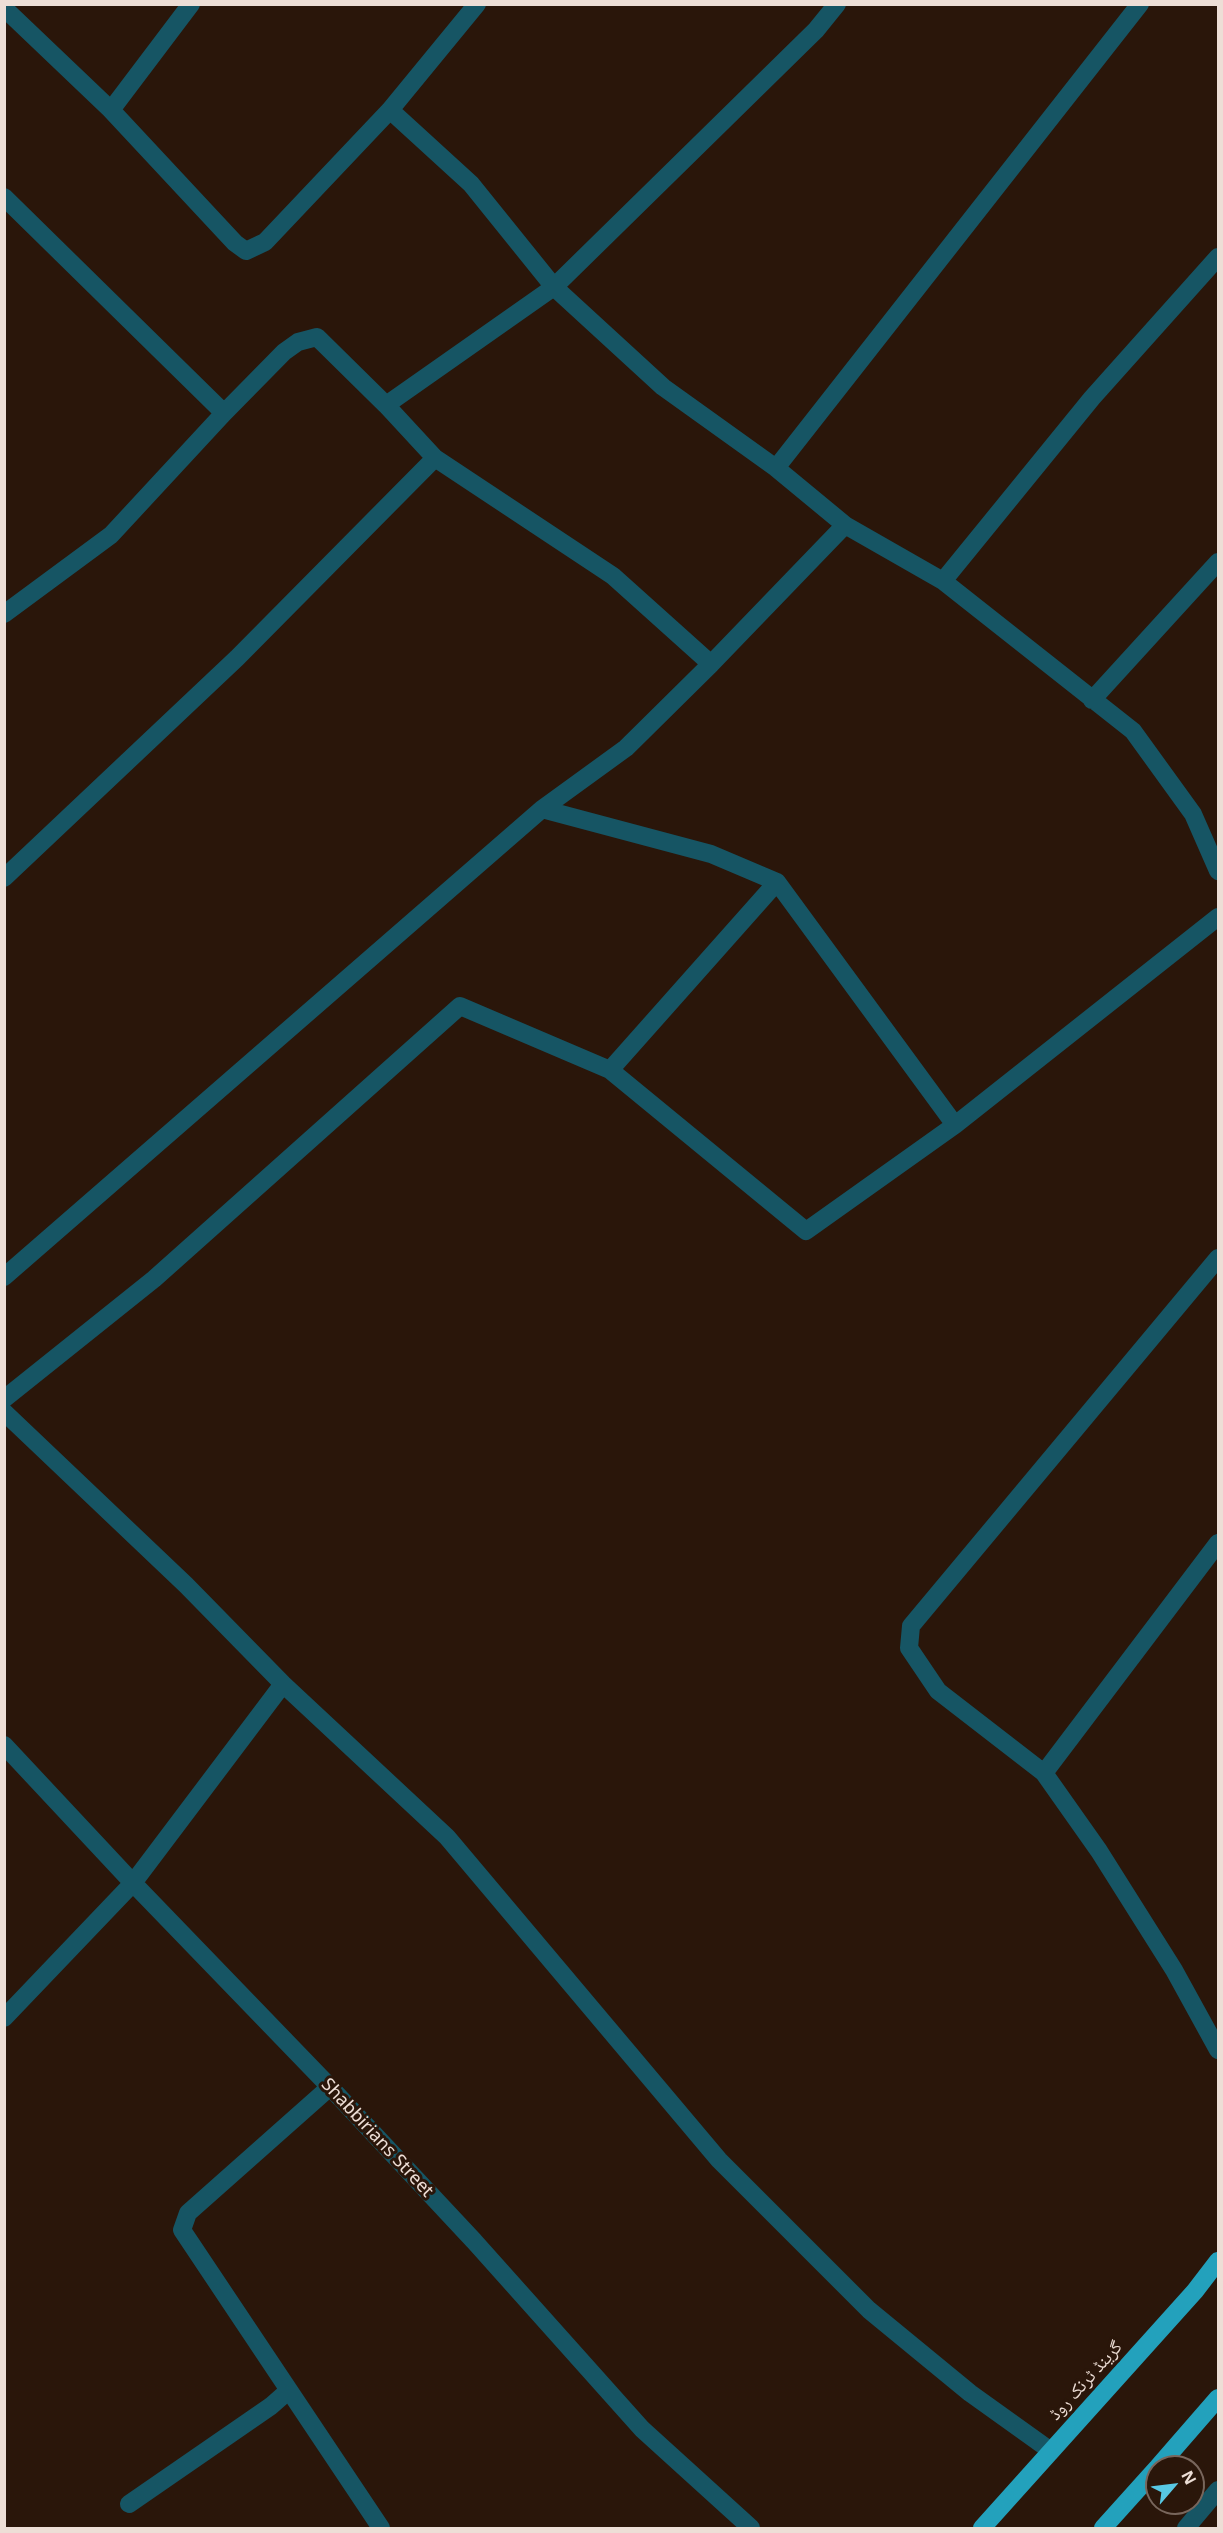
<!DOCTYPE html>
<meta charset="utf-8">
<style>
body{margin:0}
#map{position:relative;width:1223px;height:2533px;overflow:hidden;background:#2a160a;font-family:"Noto Sans",sans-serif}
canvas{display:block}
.frame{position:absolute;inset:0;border:6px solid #edded6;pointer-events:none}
.north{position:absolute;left:1145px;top:2455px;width:60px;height:60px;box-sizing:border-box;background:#2a160a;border:2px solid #78665c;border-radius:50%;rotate:62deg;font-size:16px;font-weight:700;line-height:24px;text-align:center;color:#edded6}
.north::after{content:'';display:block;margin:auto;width:21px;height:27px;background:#58c8e4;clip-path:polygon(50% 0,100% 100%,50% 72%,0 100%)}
</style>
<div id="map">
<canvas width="1223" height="2533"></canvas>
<div class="frame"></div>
<div class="north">N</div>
</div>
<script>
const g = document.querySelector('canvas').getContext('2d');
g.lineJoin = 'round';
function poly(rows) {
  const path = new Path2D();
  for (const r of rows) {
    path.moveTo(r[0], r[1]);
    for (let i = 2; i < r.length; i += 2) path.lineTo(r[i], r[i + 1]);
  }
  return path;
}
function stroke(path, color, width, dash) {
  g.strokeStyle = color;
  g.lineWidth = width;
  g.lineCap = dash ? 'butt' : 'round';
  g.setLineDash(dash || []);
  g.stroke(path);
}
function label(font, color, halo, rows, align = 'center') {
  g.font = font + ' "Noto Sans","Noto Naskh Arabic",sans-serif';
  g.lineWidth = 6;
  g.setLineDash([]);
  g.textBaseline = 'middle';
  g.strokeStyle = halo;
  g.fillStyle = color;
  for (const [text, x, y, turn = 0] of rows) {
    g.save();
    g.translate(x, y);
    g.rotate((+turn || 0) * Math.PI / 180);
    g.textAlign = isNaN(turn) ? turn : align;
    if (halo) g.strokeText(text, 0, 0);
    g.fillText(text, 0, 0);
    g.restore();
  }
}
const lane = poly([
 [1186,2528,1218,2490]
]);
const street = poly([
 [4,8,111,110,191,4],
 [111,110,235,243,246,251,265,242,390,110,477,4],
 [390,110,471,184,554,287,663,387,776,468,845,525,943,581,1133,731,1193,814,1218,871],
 [4,197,224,413],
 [386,405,554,287,816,30,837,4],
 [776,468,1140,4],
 [943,581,1092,398,1218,257],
 [4,614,111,535,224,413,284,352,298,342,317,337,386,405,435,458,613,576,711,664],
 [1092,700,1218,562],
 [542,809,711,854,777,882,955,1125],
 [4,878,237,658,435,458],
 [777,882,610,1070,806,1231,955,1125,1218,917],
 [1218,1258,911,1626,909,1648,938,1691,1044,1773,1099,1851,1174,1970,1218,2050],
 [4,1277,542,809,626,748,711,664,845,525],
 [4,1399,154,1279,460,1006,610,1070],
 [4,1412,186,1585,283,1684,447,1837,719,2160,869,2310,970,2393,1051,2451],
 [4,1745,133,1883,330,2087,474,2241,642,2429,751,2528],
 [1044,1773,1218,1543],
 [4,2018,133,1883,283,1684],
 [330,2087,188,2213,182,2230,381,2528],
 [129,2504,271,2406,288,2391]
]);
const highway = poly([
 [1158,2467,1218,2398],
 [982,2528,1195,2291,1218,2261],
 [1103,2528,1157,2468]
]);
const streetNames = [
 ["Shabbirians Street",377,2138,47],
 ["گرینڈ ٹرنک روڈ",1086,2381,-48]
];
stroke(lane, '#165564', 18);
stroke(street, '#165564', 18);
stroke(highway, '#23a1bc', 18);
label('18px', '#edded6', '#2a160a', streetNames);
</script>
